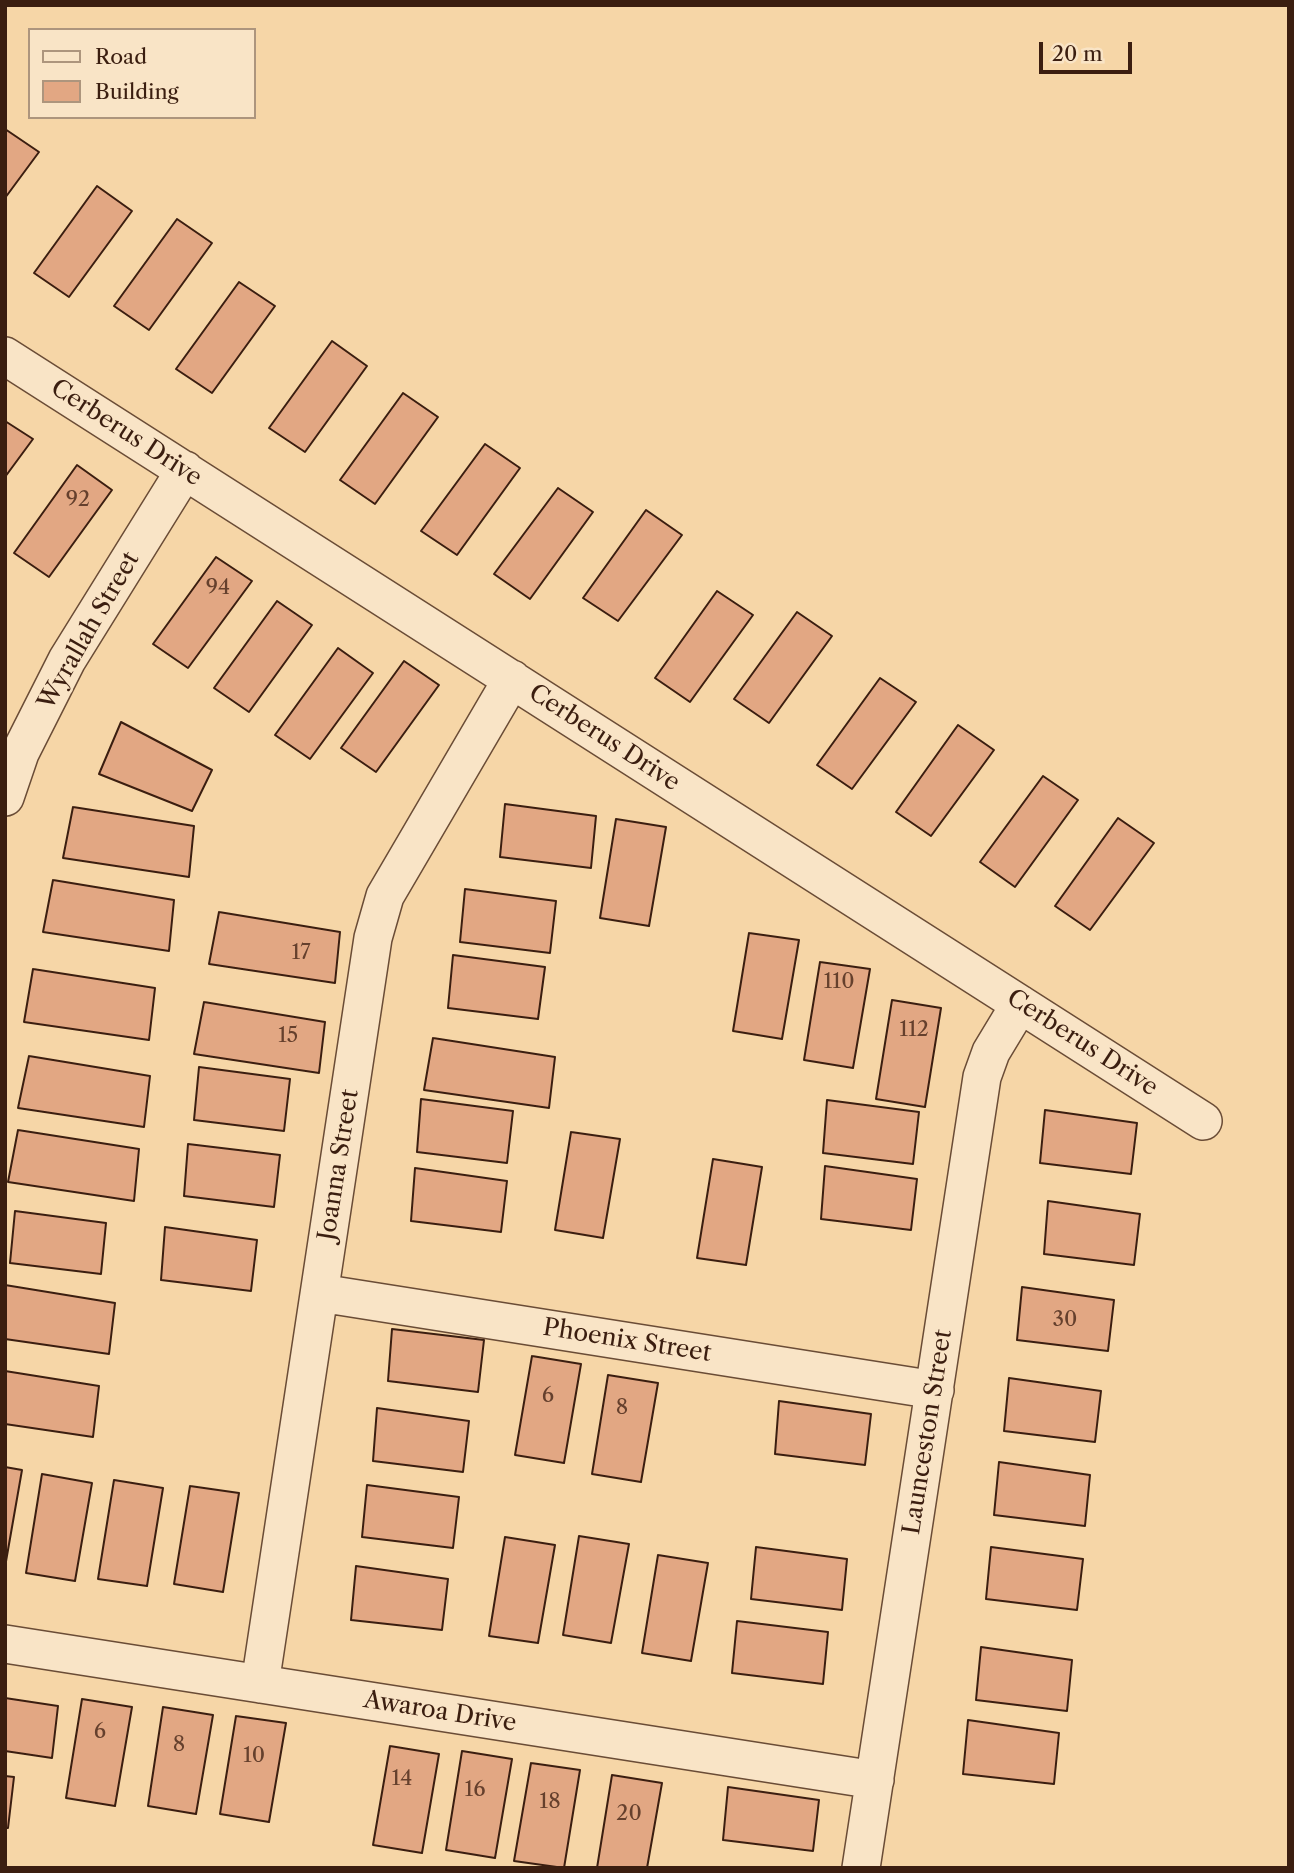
<!DOCTYPE html>
<style>
body{margin:0}
#map{position:relative;width:1294px;height:1873px;overflow:hidden;background:#f6d6a7;font-family:"Libre Caslon Text",serif}
canvas{display:block}
.frame{position:absolute;inset:0;border:7px solid #3b1e10;pointer-events:none}
.legend{position:absolute;left:28px;top:28px;width:228px;height:91px;box-sizing:border-box;background:#f9e4c6;border:2px solid #ad957d;margin:0;padding:9px 12px;list-style:none;font-size:21px;color:#3b1e10}
.legend li{display:flex;align-items:center;gap:14px;height:35px}
.legend b{width:35px;border:2px solid #ad957d}
.scale{position:absolute;left:1039px;top:42px;width:93px;height:32px;box-sizing:border-box;border:4px solid #3b1e10;border-top:0;padding-left:9px;font-size:21px;line-height:24px;white-space:nowrap;color:#3b1e10;-webkit-text-stroke:5px #f9e4c6;paint-order:stroke}
</style>
<div id="map">
<canvas width="1294" height="1873"></canvas>
<div class="frame"></div>
<ul class="legend">
<li><b style="height:9px;background:#f9e4c6"></b>Road</li>
<li><b style="height:19px;background:#e2a783"></b>Building</li>
</ul>
<div class="scale">20 m</div>
</div>
<script>
const g = document.querySelector('canvas').getContext('2d');
g.lineJoin = 'round';
function fill(path, color) {
  g.fillStyle = color;
  g.fill(path, 'evenodd');
}
function poly(rows) {
  const path = new Path2D();
  for (const r of rows) {
    path.moveTo(r[0], r[1]);
    for (let i = 2; i < r.length; i += 2) path.lineTo(r[i], r[i + 1]);
  }
  return path;
}
function stroke(path, color, width, dash) {
  g.strokeStyle = color;
  g.lineWidth = width;
  g.lineCap = dash ? 'butt' : 'round';
  g.setLineDash(dash || []);
  g.stroke(path);
}
function label(font, color, halo, rows, align = 'center') {
  g.font = font + ' "Libre Caslon Text",serif';
  g.lineWidth = 5;
  g.setLineDash([]);
  g.textBaseline = 'middle';
  g.strokeStyle = halo;
  g.fillStyle = color;
  for (const [text, x, y, turn = 0] of rows) {
    g.save();
    g.translate(x, y);
    g.rotate((+turn || 0) * Math.PI / 180);
    g.textAlign = isNaN(turn) ? turn : align;
    if (halo) g.strokeText(text, 0, 0);
    g.fillText(text, 0, 0);
    g.restore();
  }
}
const building = poly([
 [5,129,39,152,5,198,5,129],
 [97,186,132,211,69,297,34,273,97,186],
 [177,219,212,243,149,330,114,306,177,219],
 [239,282,275,306,212,393,176,369,239,282],
 [332,341,367,366,305,452,269,428,332,341],
 [403,393,438,417,375,504,340,480,403,393],
 [5,421,33,439,5,477,5,421],
 [485,444,520,468,457,555,421,531,485,444],
 [77,465,112,490,49,577,14,553,77,465],
 [558,488,593,512,530,599,494,574,558,488],
 [646,510,682,535,618,621,583,598,646,510],
 [216,557,252,581,188,668,153,644,216,557],
 [717,591,753,615,690,702,655,678,717,591],
 [277,601,312,625,249,712,214,688,277,601],
 [797,612,832,636,769,723,734,699,797,612],
 [338,648,373,673,310,759,275,735,338,648],
 [404,661,439,685,376,772,341,748,404,661],
 [880,678,916,702,852,789,817,765,880,678],
 [121,722,212,770,192,811,99,774,121,722],
 [958,725,994,750,931,836,896,812,958,725],
 [1043,776,1078,800,1015,887,980,862,1043,776],
 [505,804,596,816,591,868,500,857,505,804],
 [73,807,194,826,189,877,63,858,73,807],
 [1118,818,1154,843,1090,930,1055,906,1118,818],
 [616,819,666,827,649,926,600,918,616,819],
 [53,880,174,900,169,951,43,932,53,880],
 [465,889,556,901,550,953,460,942,465,889],
 [219,912,340,932,335,983,209,964,219,912],
 [749,933,799,940,782,1039,733,1031,749,933],
 [453,955,545,967,538,1019,448,1008,453,955],
 [820,962,870,969,853,1068,804,1060,820,962],
 [33,969,155,988,149,1040,24,1022,33,969],
 [892,1000,941,1008,925,1107,876,1099,892,1000],
 [204,1002,325,1022,319,1073,194,1054,204,1002],
 [433,1038,555,1057,549,1108,424,1090,433,1038],
 [29,1056,150,1076,144,1127,18,1108,29,1056],
 [199,1067,290,1079,284,1131,194,1120,199,1067],
 [421,1099,513,1111,507,1163,417,1152,421,1099],
 [827,1100,919,1112,913,1164,823,1153,827,1100],
 [1045,1110,1137,1123,1131,1174,1040,1163,1045,1110],
 [18,1130,139,1149,134,1201,8,1182,18,1130],
 [571,1132,620,1139,603,1238,555,1230,571,1132],
 [188,1144,280,1155,274,1207,184,1196,188,1144],
 [713,1159,762,1167,746,1265,697,1258,713,1159],
 [825,1166,917,1179,911,1230,821,1219,825,1166],
 [415,1168,507,1181,501,1232,411,1221,415,1168],
 [1048,1201,1140,1214,1134,1265,1044,1254,1048,1201],
 [15,1211,106,1223,101,1274,10,1263,15,1211],
 [165,1227,257,1240,251,1291,161,1280,165,1227],
 [5,1285,115,1303,109,1354,5,1339,5,1285],
 [1022,1287,1114,1300,1108,1351,1017,1340,1022,1287],
 [392,1329,484,1340,478,1392,388,1381,392,1329],
 [532,1356,581,1364,564,1463,515,1455,532,1356],
 [5,1371,99,1386,93,1437,5,1424,5,1371],
 [608,1375,658,1383,641,1482,592,1474,608,1375],
 [1009,1378,1101,1391,1095,1442,1004,1431,1009,1378],
 [779,1401,871,1414,865,1465,775,1454,779,1401],
 [377,1408,469,1421,463,1472,373,1461,377,1408],
 [999,1462,1090,1475,1085,1526,994,1515,999,1462],
 [5,1467,22,1470,5,1567,5,1467],
 [42,1474,92,1483,75,1581,26,1573,42,1474],
 [114,1480,163,1488,147,1586,98,1579,114,1480],
 [367,1485,459,1497,453,1548,362,1537,367,1485],
 [190,1486,239,1493,223,1592,174,1584,190,1486],
 [579,1536,629,1544,611,1643,563,1635,579,1536],
 [505,1537,555,1545,538,1643,489,1636,505,1537],
 [756,1547,847,1559,842,1610,751,1599,756,1547],
 [991,1547,1083,1559,1077,1610,986,1599,991,1547],
 [658,1555,708,1563,691,1661,642,1653,658,1555],
 [356,1566,448,1579,442,1630,351,1620,356,1566],
 [737,1621,828,1632,823,1684,732,1673,737,1621],
 [981,1647,1072,1660,1067,1711,976,1700,981,1647],
 [5,1698,58,1706,52,1758,5,1751,5,1698],
 [82,1699,132,1707,115,1806,66,1798,82,1699],
 [163,1707,213,1715,196,1814,148,1806,163,1707],
 [236,1716,286,1723,269,1822,220,1814,236,1716],
 [968,1720,1059,1733,1054,1784,963,1774,968,1720],
 [390,1746,439,1754,422,1853,373,1845,390,1746],
 [462,1751,512,1759,495,1858,446,1850,462,1751],
 [531,1763,580,1770,564,1868,514,1861,531,1763],
 [612,1775,662,1783,647,1868,597,1868,612,1775],
 [5,1776,14,1777,8,1828,5,1828,5,1776],
 [728,1787,819,1800,813,1851,723,1840,728,1787]
]);
const minor = poly([
 [5,356,1203,1121],
 [5,797,20,753,67,660,185,470],
 [320,1293,935,1390],
 [5,1644,875,1780],
 [260,1684,373,938,385,896,512,679],
 [861,1868,982,1077,991,1052,1020,1004]
]);
const numberNames = [
 ["92",78,500],
 ["94",218,588],
 ["17",301,953],
 ["110",839,982],
 ["112",914,1030],
 ["15",288,1036],
 ["30",1065,1320],
 ["6",548,1396],
 ["8",622,1408],
 ["6",100,1732],
 ["8",179,1745],
 ["10",254,1756],
 ["14",402,1779],
 ["16",475,1790],
 ["18",550,1802],
 ["20",629,1814]
];
const streetNames = [
 ["Cerberus Drive",126,433,33],
 ["Wyrallah Street",89,631,-60],
 ["Cerberus Drive",604,738,33],
 ["Cerberus Drive",1082,1043,33],
 ["Joanna Street",339,1165,-81],
 ["Phoenix Street",627,1341,9],
 ["Launceston Street",928,1432,-81],
 ["Awaroa Drive",440,1712,9]
];
fill(building, '#e2a783');
stroke(building, '#3b1e10', 2);
stroke(minor, '#6a4c36', 40);
stroke(minor, '#f9e4c6', 37);
label('21px', '#65402d', null, numberNames);
label('24px', '#3b1e10', '#f9e4c6', streetNames);
</script>
